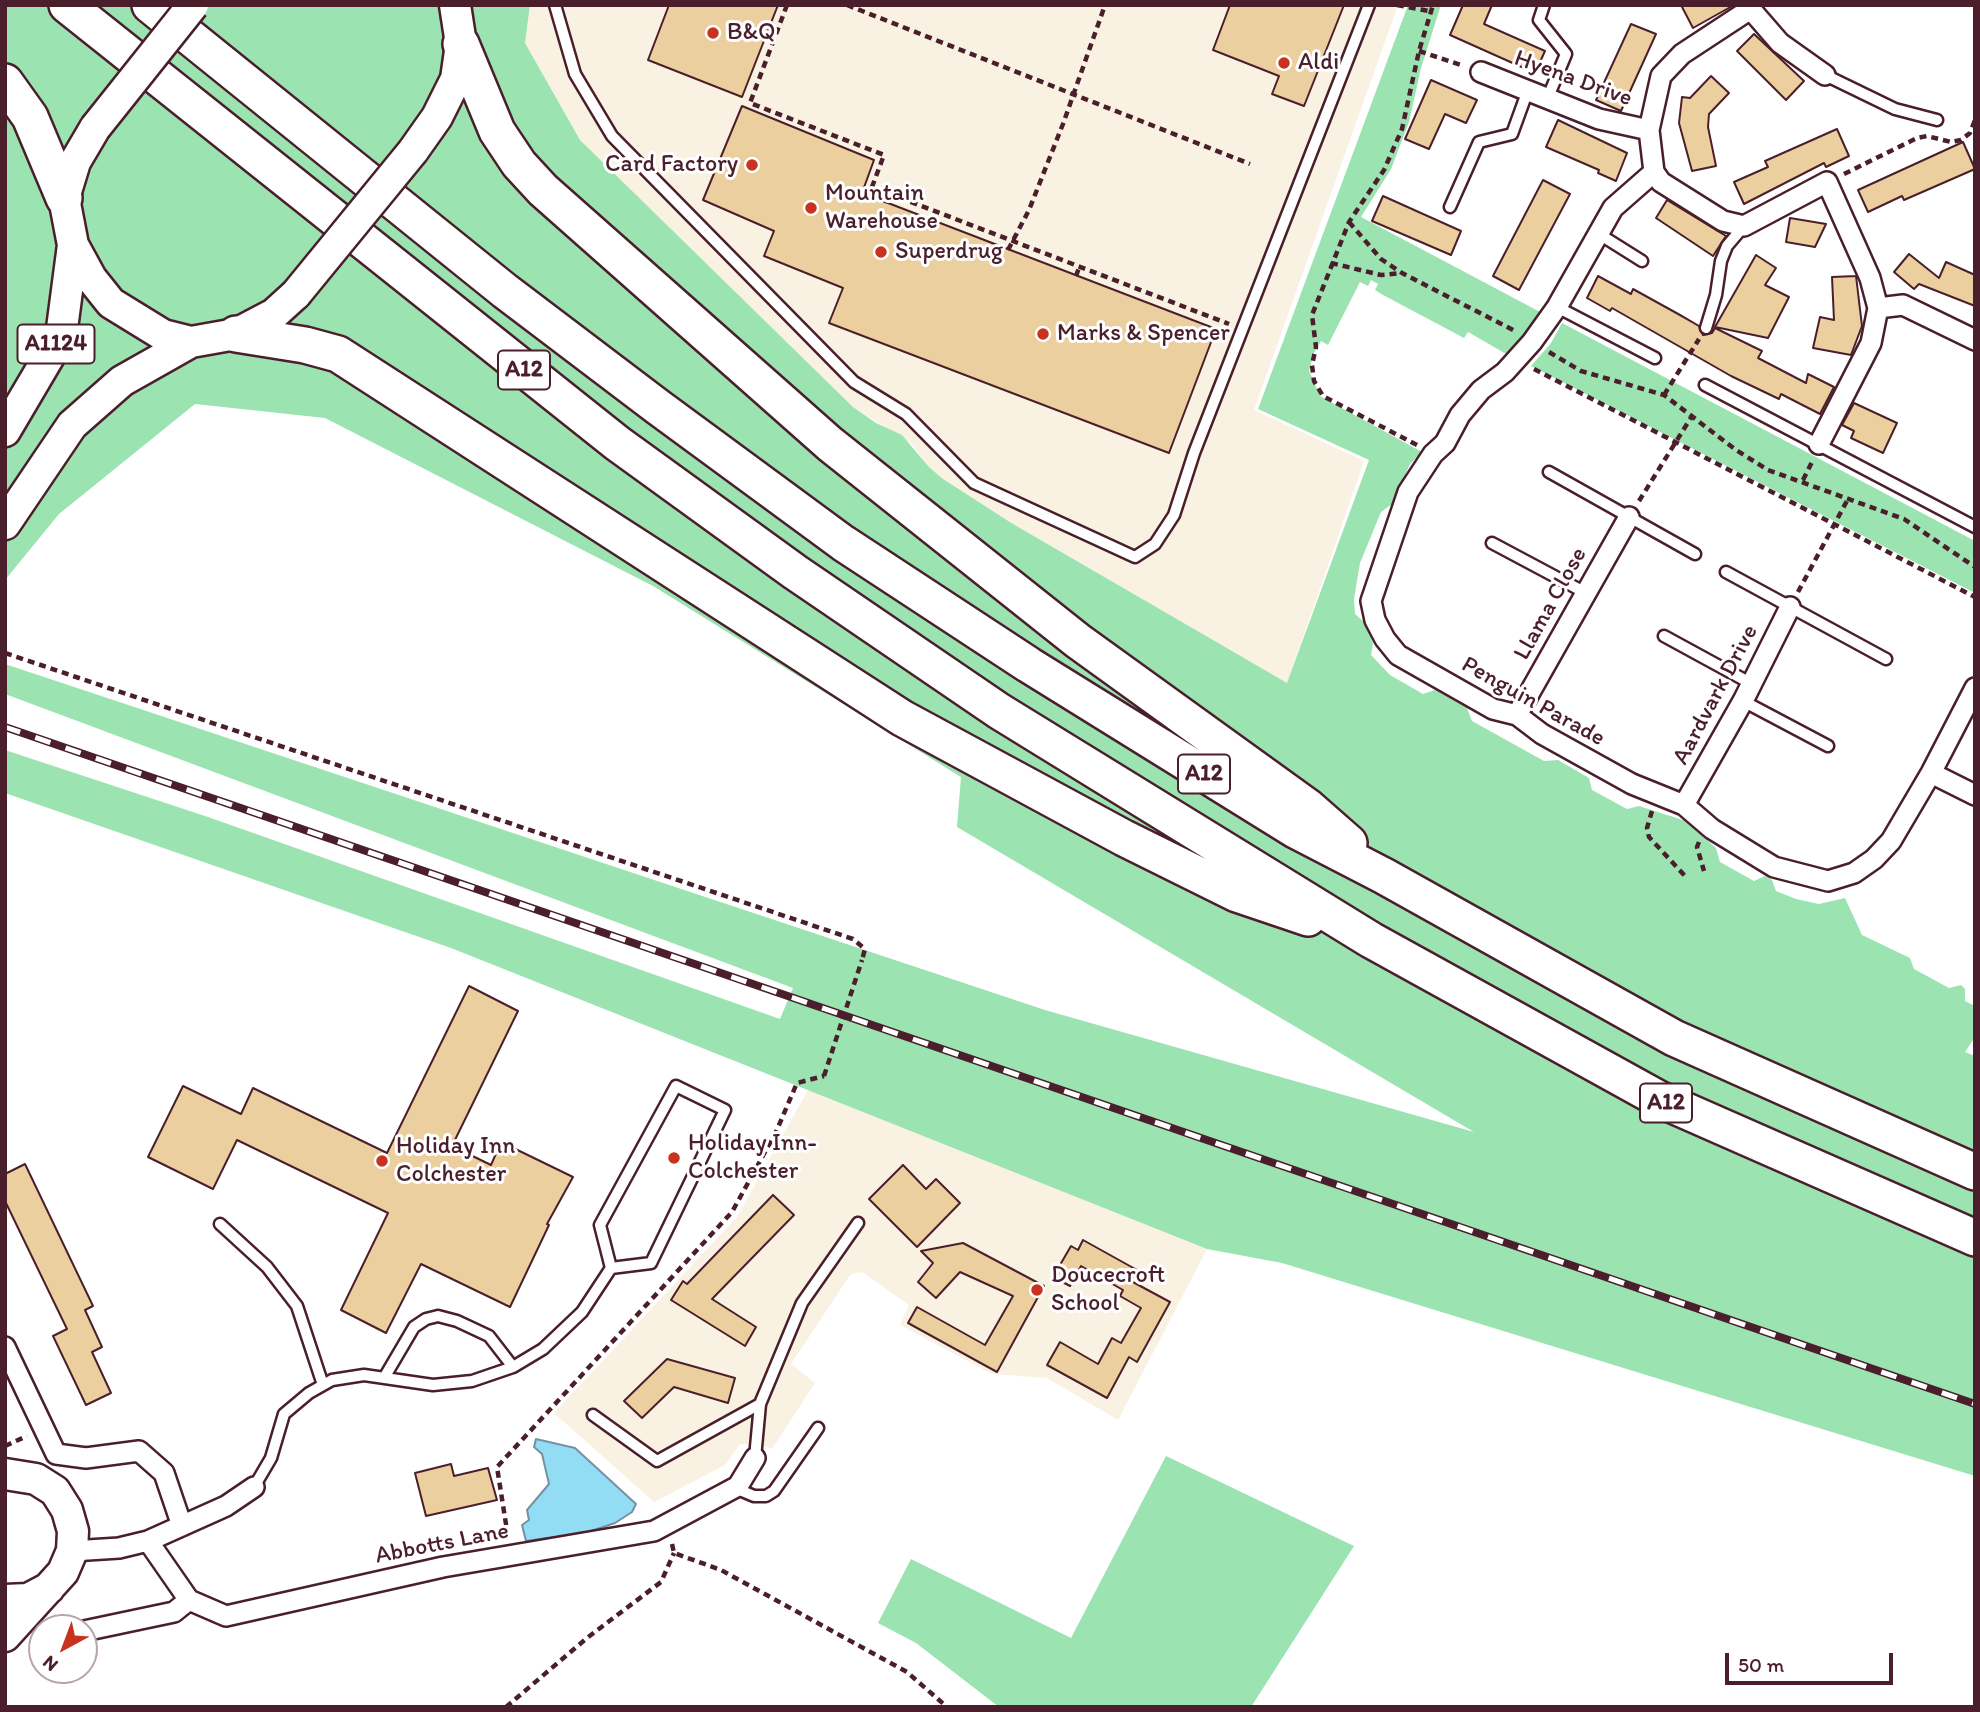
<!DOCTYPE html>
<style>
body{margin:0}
#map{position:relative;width:1980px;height:1712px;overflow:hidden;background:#fff;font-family:Itim,sans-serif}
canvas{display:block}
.frame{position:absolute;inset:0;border:7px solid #4a1f2b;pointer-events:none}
.north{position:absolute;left:28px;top:1614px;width:70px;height:70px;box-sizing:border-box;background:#fff;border:2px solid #b7a5aa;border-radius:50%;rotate:221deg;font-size:19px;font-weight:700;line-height:28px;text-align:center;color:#4a1f2b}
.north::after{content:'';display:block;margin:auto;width:24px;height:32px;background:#c8321e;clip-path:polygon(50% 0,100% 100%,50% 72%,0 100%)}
.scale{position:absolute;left:1725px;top:1653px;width:168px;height:32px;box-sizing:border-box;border:4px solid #4a1f2b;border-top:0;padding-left:9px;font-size:21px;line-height:24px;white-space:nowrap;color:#4a1f2b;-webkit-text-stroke:5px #fff;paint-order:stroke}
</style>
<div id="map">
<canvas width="1980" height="1712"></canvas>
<div class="frame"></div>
<div class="north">N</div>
<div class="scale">50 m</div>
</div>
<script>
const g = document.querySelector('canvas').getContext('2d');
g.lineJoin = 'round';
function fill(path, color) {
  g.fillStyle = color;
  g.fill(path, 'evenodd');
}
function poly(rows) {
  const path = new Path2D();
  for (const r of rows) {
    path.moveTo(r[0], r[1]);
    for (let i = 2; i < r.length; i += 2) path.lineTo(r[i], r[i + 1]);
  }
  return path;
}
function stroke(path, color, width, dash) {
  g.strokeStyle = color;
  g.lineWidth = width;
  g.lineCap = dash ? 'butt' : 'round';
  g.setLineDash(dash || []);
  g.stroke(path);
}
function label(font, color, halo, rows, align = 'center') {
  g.font = font + ' Itim,sans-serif';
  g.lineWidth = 6;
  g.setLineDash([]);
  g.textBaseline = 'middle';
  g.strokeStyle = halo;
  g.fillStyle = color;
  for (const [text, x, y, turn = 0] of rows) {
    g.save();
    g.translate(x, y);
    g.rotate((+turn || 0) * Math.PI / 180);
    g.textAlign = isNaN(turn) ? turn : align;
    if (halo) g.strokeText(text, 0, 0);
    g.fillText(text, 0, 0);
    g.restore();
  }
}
const built = poly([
 [530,5,1398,5,1254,410,1364,461,1287,684,1013,524,943,479,929,467,912,444,853,407,580,140,525,43],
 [808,1090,1207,1249,1118,1420,1047,1378,992,1374,900,1325,909,1305,862,1272,850,1275,791,1364,815,1383,772,1449,757,1444,740,1444,725,1465,654,1502,554,1413,737,1217]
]);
const green = poly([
 [5,5,530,5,525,43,580,140,853,407,876,423,902,435,929,467,943,479,1013,524,1287,683,1369,460,1258,409,1408,5,1441,5,1421,68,1409,122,1391,169,1361,217,1542,313,1530,333,1508,355,1468,332,1464,338,1383,295,1375,290,1378,284,1371,280,1368,286,1360,282,1328,345,1321,341,1313,355,1309,371,1320,396,1422,452,1410,464,1392,504,1381,512,1360,563,1354,599,1355,614,1364,622,1373,643,1371,655,1390,675,1423,694,1435,690,1467,708,1472,721,1544,761,1558,760,1589,778,1592,790,1627,809,1639,806,1683,820,1716,848,1720,862,1754,881,1765,876,1772,880,1776,891,1796,899,1819,904,1845,898,1862,935,1910,958,1914,969,1949,988,1961,985,1965,989,1965,1001,1975,1006,1975,1037,1965,1052,1975,1056,1975,1476,1282,1263,1207,1249,451,948,5,793,5,750,208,817,780,1019,793,988,5,694,5,664,1045,1010,1474,1132,957,827,961,777,653,586,325,418,195,404,59,514,5,580],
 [1562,323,1975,541,1975,593,1531,366,1551,343],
 [1166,1456,1354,1546,1251,1707,999,1707,916,1643,878,1623,911,1559,1071,1638]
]);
const water = poly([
 [536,1439,575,1448,636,1504,632,1512,615,1523,585,1533,526,1541,522,1525,529,1520,527,1510,549,1484,542,1454,534,1447,536,1439]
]);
const building = poly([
 [669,5,778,5,742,97,648,60,669,5],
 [1230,5,1344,5,1304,106,1272,94,1279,76,1213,50,1230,5],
 [1463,5,1492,5,1484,24,1545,51,1535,73,1450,35,1463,5],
 [1681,5,1734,5,1693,28,1681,5],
 [1631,24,1656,34,1621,111,1596,100,1631,24],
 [1754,34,1804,81,1786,100,1737,51,1754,34],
 [1711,76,1729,93,1709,114,1708,127,1716,166,1692,171,1679,123,1682,97,1690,98,1711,76],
 [1431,80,1477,100,1466,123,1445,114,1429,149,1405,139,1431,80],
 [742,106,874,160,862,193,1216,329,1169,453,829,323,843,288,764,256,774,231,703,200,742,106],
 [1558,120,1627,153,1616,181,1598,173,1599,170,1546,147,1558,120],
 [1837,129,1849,156,1826,167,1824,163,1744,204,1734,182,1768,167,1765,161,1837,129],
 [1963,142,1975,169,1904,200,1902,196,1868,212,1858,190,1963,142],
 [1543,180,1570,194,1519,290,1493,276,1543,180],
 [1383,196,1461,231,1451,255,1372,221,1383,196],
 [1667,200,1726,236,1713,256,1656,218,1667,200],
 [1790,218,1826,224,1815,247,1786,242,1790,218],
 [1909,254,1939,278,1946,262,1975,275,1975,306,1919,284,1914,289,1894,272,1909,254],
 [1756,255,1776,268,1765,285,1789,297,1768,338,1715,327,1756,255],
 [1598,276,1631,294,1633,289,1680,315,1699,326,1703,335,1712,333,1715,328,1762,351,1758,358,1806,383,1808,374,1834,387,1820,414,1781,394,1779,399,1731,376,1612,308,1610,311,1587,298,1598,276],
 [1856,276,1862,326,1851,355,1813,348,1820,317,1834,320,1832,277,1856,276],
 [1854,403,1897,423,1883,453,1851,438,1854,431,1842,425,1854,403],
 [469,986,518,1011,452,1146,491,1165,501,1142,573,1177,547,1224,549,1225,510,1307,421,1264,386,1333,341,1310,388,1213,237,1140,213,1189,148,1157,183,1086,241,1114,253,1088,387,1153,469,986],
 [25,1164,93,1306,85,1310,102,1347,92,1352,111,1393,86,1405,53,1336,67,1329,5,1201,5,1174,25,1164],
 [903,1165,926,1189,936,1179,960,1203,917,1247,869,1199,903,1165],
 [773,1195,794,1215,712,1299,756,1327,745,1346,671,1300,683,1281,687,1284,773,1195],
 [1083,1240,1137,1270,1131,1281,1170,1302,1137,1362,1129,1357,1107,1398,1047,1365,1060,1342,1098,1364,1112,1338,1121,1343,1141,1308,1120,1296,1123,1290,1081,1266,1070,1286,1053,1277,1071,1246,1078,1250,1083,1240],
 [963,1243,1044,1286,997,1372,908,1323,917,1307,985,1345,1013,1296,960,1272,936,1298,918,1282,933,1263,921,1251,963,1243],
 [667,1359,735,1378,728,1403,674,1387,642,1418,624,1401,667,1359],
 [451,1464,454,1476,488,1468,497,1500,426,1516,415,1473,451,1464]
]);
const path = poly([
 [787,5,750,103,884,155,872,187,1229,324],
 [847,5,1250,164],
 [1397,5,1429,11],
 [1419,51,1464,66],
 [1844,174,1917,138,1927,136,1951,142,1961,140,1970,133,1975,120],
 [885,203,889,193],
 [1349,222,1381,259,1402,273,1515,331],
 [1008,250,1029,210,1063,124,1105,5],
 [1331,263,1381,275,1401,273],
 [1076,276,1080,265],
 [1549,352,1581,371,1664,395,1736,450,1768,470,1904,519,1975,567],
 [1534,369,1975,597],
 [1664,395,1699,339],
 [1417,445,1323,396,1314,381,1312,365,1316,347,1312,315,1349,222,1384,170,1402,129,1419,51,1433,5],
 [1803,480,1812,462],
 [1639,501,1692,416],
 [1798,592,1849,497],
 [5,653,853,939,865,949,862,960],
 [1652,811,1647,828,1649,837,1685,876],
 [1699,842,1697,847,1704,871],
 [5,1446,27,1436],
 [508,1537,497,1467,732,1212,776,1132,797,1083,824,1076],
 [672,1544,674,1553,721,1570,907,1672,947,1707],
 [506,1707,587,1638,661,1582,674,1553]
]);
const lane = poly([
 [555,5,575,74,612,136,854,382,906,414,974,483,1135,557,1155,544,1174,515,1194,453,1369,5],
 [1544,5,1539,20,1566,54,1548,97],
 [1825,75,1895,109,1937,120],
 [1450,207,1479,142,1512,134,1528,90],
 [1599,234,1642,261],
 [1557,307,1655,358],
 [1706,328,1716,295,1721,261,1727,246,1744,226],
 [1705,385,1975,527],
 [1549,472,1695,554],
 [1492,543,1584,592],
 [1726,572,1886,659],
 [1664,636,1752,684],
 [1743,701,1828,746],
 [220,1224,267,1267,297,1306,323,1385],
 [384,1378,414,1327,426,1319,438,1316,457,1321,489,1336,513,1367],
 [593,1415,657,1461,760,1404,802,1303,858,1223],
 [755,1458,760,1404],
 [254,1487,271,1458,284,1414,309,1393,332,1380,364,1375,433,1385,472,1381,513,1367,543,1349,582,1312,611,1268,600,1225,676,1086,725,1110,651,1263,611,1268],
 [735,1488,754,1496,766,1496,774,1491,818,1428]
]);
const street = poly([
 [1747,5,1780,43,1825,75],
 [1749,10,1682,54,1661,76,1649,130,1654,172,1661,182,1723,221,1744,226,1827,182,1870,278,1878,308,1871,343,1819,444],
 [1481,72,1599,119,1649,130],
 [1654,172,1613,208,1557,307,1532,342,1505,372,1481,390,1460,415,1445,443,1433,454,1408,492,1371,601,1375,620,1385,639,1398,655,1493,709,1517,715,1542,734,1632,784,1684,805,1712,829,1774,867,1828,881,1854,873,1874,859,1891,841,1931,773,1975,688],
 [1878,308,1903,305,1975,340],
 [1517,715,1629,517],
 [1931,773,1975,795],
 [1684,805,1743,701,1790,607],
 [5,1347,56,1454,86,1458,139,1451,164,1473,182,1526],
 [148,1541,189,1600,226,1616,443,1567,654,1531,738,1486,755,1458],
 [72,1551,119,1548,148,1541,226,1506,254,1487],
 [84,1631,174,1612,189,1600]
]);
const primary = poly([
 [95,128,75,162,64,198,73,245,91,278,111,303,163,335,191,342,236,334,274,314,296,294],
 [413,151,437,117,456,79,461,44,455,5],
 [5,431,61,336,73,245],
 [5,524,72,425,122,381,191,342],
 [5,1474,36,1479,55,1491,67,1510,73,1531,72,1551,63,1572,5,1636],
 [5,1600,28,1599,49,1588]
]);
const highway = poly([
 [67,5,617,443,795,572,999,711,1371,940,1659,1099,1975,1238],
 [150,5,505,291,658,407,843,543,1029,665,1295,830,1384,876,1674,1038,1975,1172],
 [461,44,497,131,519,164,543,190,830,444,1078,641,1308,807,1349,843],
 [5,82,30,117,64,198],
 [236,334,305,345,338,354,902,718,1124,838,1237,894,1308,918]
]);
const rail = poly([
 [5,727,1975,1404]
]);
const pathBridge = poly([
 [824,1076,862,960]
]);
const primaryBridge = poly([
 [95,128,193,5],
 [296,294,413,151]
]);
const markers = [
 [713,33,7,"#c8321e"],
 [1284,63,7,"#c8321e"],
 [752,165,7,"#c8321e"],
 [811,208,7,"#c8321e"],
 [881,252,7,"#c8321e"],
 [1043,334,7,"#c8321e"],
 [674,1158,7,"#c8321e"],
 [382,1161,7,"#c8321e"],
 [1037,1290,7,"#c8321e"]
];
const shields = [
 [56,344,77],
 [524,370,52],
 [1204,774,52],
 [1666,1103,52]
];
const shieldNames = [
 ["A1124",56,344],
 ["A12",524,370],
 ["A12",1204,774],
 ["A12",1666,1103]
];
const poiNames = [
 ["B&Q",727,33],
 ["Aldi",1298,63],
 ["Card Factory",738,165,"right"],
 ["Mountain",825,194],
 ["Warehouse",825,222],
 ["Superdrug",895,252],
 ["Marks & Spencer",1057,334],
 ["Holiday Inn-",688,1144],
 ["Colchester",688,1172],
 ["Holiday Inn",396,1147],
 ["Colchester",396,1175],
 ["Doucecroft",1051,1276],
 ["School",1051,1304]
];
const streetNames = [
 ["Hyena Drive",1573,79,20],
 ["Llama Close",1551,604,-61],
 ["Aardvark Drive",1716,695,-62],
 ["Penguin Parade",1533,702,29],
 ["Abbotts Lane",442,1544,-11]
];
fill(built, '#f9f1e2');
fill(green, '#9be3b1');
fill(water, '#92ddf3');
stroke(water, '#7591a3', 2);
fill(building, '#eccf9f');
stroke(building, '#4a1f2b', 2);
stroke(lane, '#4a1f2b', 15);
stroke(street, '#4a1f2b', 24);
stroke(primary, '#4a1f2b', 35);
stroke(highway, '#4a1f2b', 40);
stroke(path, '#4a1f2b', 4.5, [7, 5]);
stroke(lane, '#fff', 10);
stroke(street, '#fff', 19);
stroke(primary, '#fff', 30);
stroke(highway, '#fff', 35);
stroke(rail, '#4a1f2b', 8);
stroke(rail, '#fff', 5, [16]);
stroke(primaryBridge, '#4a1f2b', 35, []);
stroke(pathBridge, '#4a1f2b', 4.5, [7, 5]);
stroke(primaryBridge, '#fff', 30);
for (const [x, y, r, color] of markers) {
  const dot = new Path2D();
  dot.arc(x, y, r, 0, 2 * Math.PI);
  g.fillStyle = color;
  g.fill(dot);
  stroke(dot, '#fff', 2.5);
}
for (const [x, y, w] of shields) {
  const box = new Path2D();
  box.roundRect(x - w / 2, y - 19.5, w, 39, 5);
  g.fillStyle = '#fff';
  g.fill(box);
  stroke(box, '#4a1f2b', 2);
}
label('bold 23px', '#4a1f2b', null, shieldNames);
label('24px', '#4a1f2b', '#fff', poiNames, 'left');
label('24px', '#4a1f2b', '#fff', streetNames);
</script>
